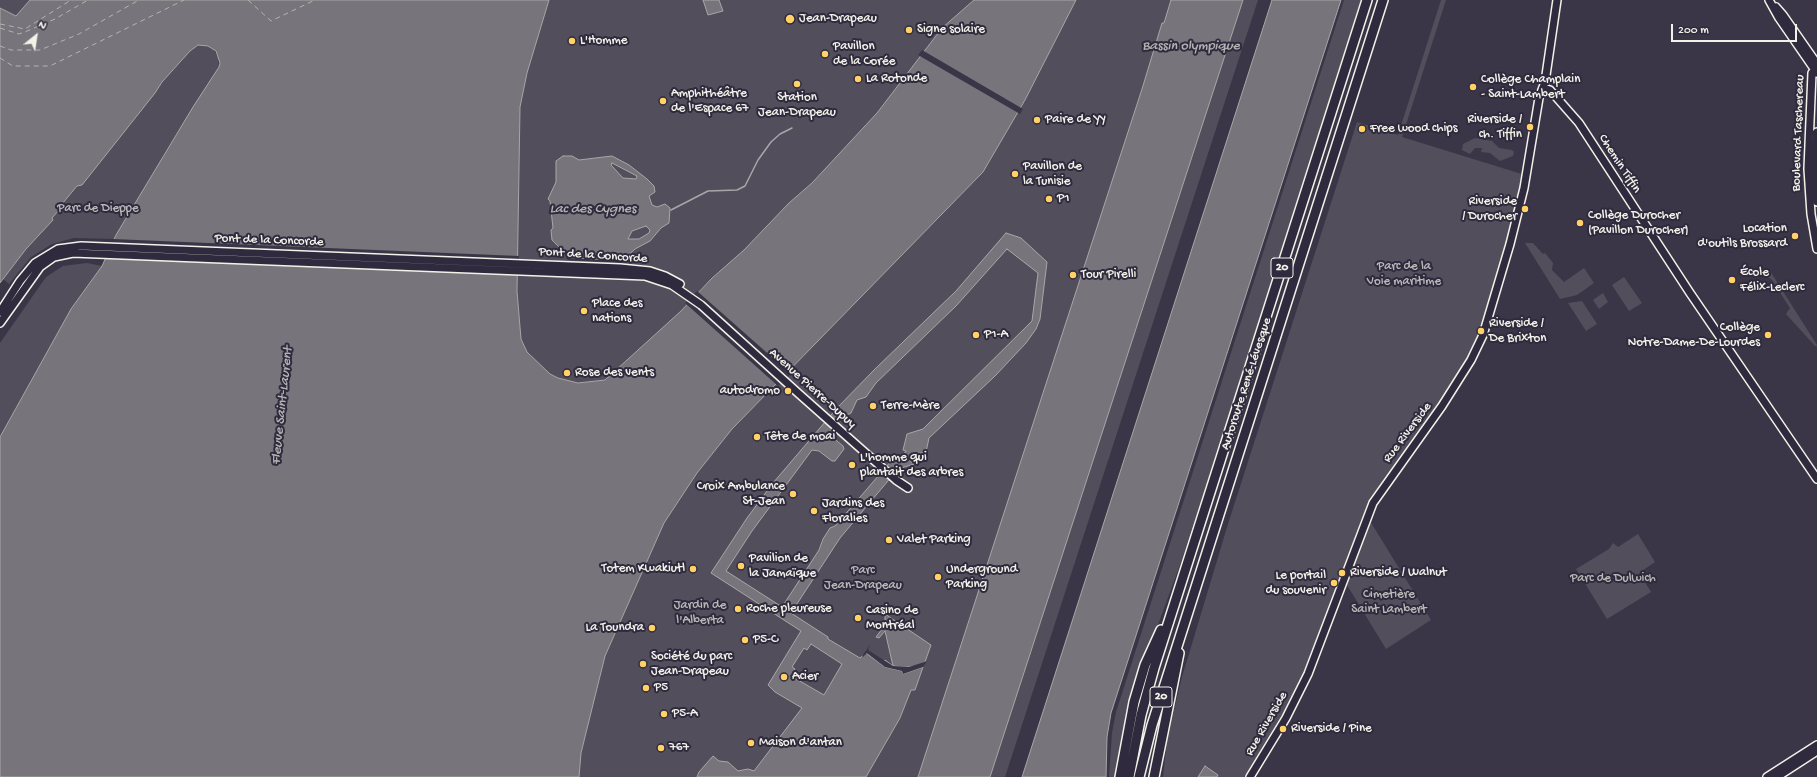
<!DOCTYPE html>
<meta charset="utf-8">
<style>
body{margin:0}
#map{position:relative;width:1817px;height:777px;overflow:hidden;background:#3b3647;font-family:"Gochi Hand",sans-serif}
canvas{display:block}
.north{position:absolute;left:16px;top:16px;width:40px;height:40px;-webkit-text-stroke:3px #2f2a3d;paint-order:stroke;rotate:30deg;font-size:11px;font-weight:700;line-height:16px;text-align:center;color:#f4f1e8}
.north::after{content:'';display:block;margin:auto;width:14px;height:18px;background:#f4f1e8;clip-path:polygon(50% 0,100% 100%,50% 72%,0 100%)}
.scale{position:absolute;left:1671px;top:24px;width:126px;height:18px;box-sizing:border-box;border:2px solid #f4f1e8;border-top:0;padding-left:5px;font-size:12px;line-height:14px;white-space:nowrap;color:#f4f1e8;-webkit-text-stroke:3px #2f2a3d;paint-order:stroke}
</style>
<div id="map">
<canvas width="1817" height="777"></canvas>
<div class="north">N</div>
<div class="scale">200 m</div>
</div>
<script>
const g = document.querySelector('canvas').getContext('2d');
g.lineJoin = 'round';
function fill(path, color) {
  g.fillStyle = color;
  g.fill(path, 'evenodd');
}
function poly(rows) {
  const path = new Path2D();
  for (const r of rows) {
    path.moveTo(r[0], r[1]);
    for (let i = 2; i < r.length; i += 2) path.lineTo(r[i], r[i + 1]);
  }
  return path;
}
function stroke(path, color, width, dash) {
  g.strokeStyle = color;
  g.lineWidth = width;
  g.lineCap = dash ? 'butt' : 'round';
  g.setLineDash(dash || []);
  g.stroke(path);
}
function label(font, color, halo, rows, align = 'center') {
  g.font = font + ' "Gochi Hand",sans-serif';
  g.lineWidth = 4;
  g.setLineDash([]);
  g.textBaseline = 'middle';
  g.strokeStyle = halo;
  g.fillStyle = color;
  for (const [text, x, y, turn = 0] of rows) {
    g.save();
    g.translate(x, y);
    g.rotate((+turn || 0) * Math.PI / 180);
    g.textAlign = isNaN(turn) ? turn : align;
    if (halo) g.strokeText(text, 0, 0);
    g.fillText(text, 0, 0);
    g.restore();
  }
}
const green = poly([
 [0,0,30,0,16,16,0,8],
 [549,0,974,0,942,28,877,113,812,183,789,203,744,250,712,277,681,311,605,380,578,383,558,378,550,374,527,352,521,339,517,291,520,107,527,73],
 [1076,0,1258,0,1005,777,579,777,581,753,605,656,664,523,697,473,732,429,983,172,1025,100],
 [1344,0,1361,0,1206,486,1181,562,1147,655,1118,777,1109,777,1112,733,1116,712],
 [1441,0,1446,0,1402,137,1525,175,1514,220,1481,333,1457,377,1421,432,1419,431,1416,433,1414,440,1379,487,1368,505,1341,573,1313,655,1293,699,1252,768,1244,777,1163,777,1167,740,1182,677,1228,524,1357,122,1398,135],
 [198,45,205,45,213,48,218,57,219,67,167,150,115,239,74,238,52,244,31,257,9,284,3,279,26,249,52,220,51,219,59,210,58,209,133,121,167,76,190,51],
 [1475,138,1492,141,1499,148,1512,150,1514,152,1513,156,1500,161,1490,153,1481,152,1482,148,1475,148,1470,154,1462,150,1463,144],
 [1525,243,1533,243,1543,254,1545,253,1553,263,1552,270,1564,282,1584,268,1594,283,1577,295,1560,299],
 [87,263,102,266,71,309,0,437,0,343,46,277,63,266],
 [1770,271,1817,345,1817,346,1815,346,1786,314,1790,308,1772,280,1764,274],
 [1624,277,1642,303,1629,311,1612,285],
 [1603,293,1608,302,1599,309,1593,300],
 [1582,301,1597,324,1586,331,1568,303],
 [1370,521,1431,620,1386,649,1347,585],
 [1638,534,1655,562,1639,573,1651,592,1607,619,1576,569,1609,549,1613,543,1618,547]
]);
const water = poly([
 [30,0,549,0,527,73,520,107,517,291,521,339,527,352,550,374,558,378,578,383,605,380,681,311,712,278,744,250,789,203,812,183,877,113,942,28,974,0,1076,0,1025,100,983,172,732,429,697,473,664,523,605,656,581,753,579,777,0,777,0,437,71,309,102,266,116,235,193,107,219,67,220,63,216,51,208,46,198,45,190,51,162,82,155,93,82,185,77,186,58,209,59,210,52,218,53,220,26,249,0,283,0,8,16,16,30,0],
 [703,0,719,0,723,11,708,15,703,0],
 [1171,0,1243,0,990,777,918,777,1142,89,1162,23,1164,23,1171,0],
 [1272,0,1341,0,1111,713,1107,737,1106,777,1022,777,1272,0],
 [563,156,572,156,579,160,612,156,629,165,647,179,654,186,655,192,649,196,652,205,657,207,665,204,670,208,669,223,661,228,650,241,635,249,622,261,568,258,568,254,564,252,552,240,551,230,553,228,550,201,548,199,556,182,556,161,563,156],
 [612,163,635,175,637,176,636,179,623,178,611,165,612,163],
 [646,226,650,230,649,233,639,239,628,239,632,231,646,226],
 [1006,233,1021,238,1047,262,1040,319,1036,329,1026,343,995,376,929,438,926,452,916,454,915,459,909,459,912,463,914,462,914,464,898,469,840,538,791,613,828,637,828,639,860,658,866,653,885,667,902,671,903,674,923,667,915,690,911,690,900,718,866,777,697,777,699,772,713,756,719,761,728,762,738,771,748,769,754,771,802,708,775,692,768,685,801,631,711,573,747,518,773,483,837,408,875,369,956,291,1006,233],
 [1007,249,1038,273,1032,321,923,429,907,434,903,450,906,451,903,455,892,460,835,526,830,528,823,539,819,550,784,604,779,605,726,571,752,531,812,450,819,451,832,461,835,461,844,449,843,446,831,436,831,432,841,418,851,413,857,400,866,397,876,383,956,306,1007,249],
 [811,644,842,664,824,695,791,676,795,669,792,667,804,648,807,650,811,644],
 [885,614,931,645,925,662,913,667,900,667,889,665,884,661,885,660,893,666,885,631,879,638,876,637,885,625,885,614],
 [1205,766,1218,775,1217,777,1198,777,1205,766]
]);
const pier = poly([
 [922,50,1023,109,1020,114,918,55],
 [113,239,519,256,519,274,104,256],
 [566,258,622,261,625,261,622,263,568,260],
 [697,291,791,374,778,386,685,303],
 [870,645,868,650,893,666,909,667,927,661,923,667,903,674,902,671,885,667,867,653,863,657,862,656]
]);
const stream = poly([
 [671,210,708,191,737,190,745,186,758,160,771,142,780,134,792,128]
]);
const ferry = poly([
 [248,0,271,21,315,0],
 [0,24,25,29,71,0],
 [0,28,19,34,25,32,55,19,88,0],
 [0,46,11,50,40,50,79,34,139,0],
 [0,58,13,66,50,66,184,0]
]);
const secondary = poly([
 [1769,0,1779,18,1817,73],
 [1776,7,1783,15,1817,64],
 [1817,67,1812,73,1808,169,1811,214,1817,249],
 [1543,88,1550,90,1579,123,1690,293,1817,479],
 [0,312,20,281,35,263,58,249,81,246,620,268,650,271,665,276,680,284],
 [0,323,40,267,54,257,73,253,645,276,672,285,701,305,798,393,896,480,908,488],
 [1250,777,1286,718,1308,674,1373,503,1442,406,1471,360,1483,335,1510,244,1524,188,1539,98,1545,82,1557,0],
 [1767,777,1817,745],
 [1777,777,1817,751]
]);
const highway = poly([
 [1817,133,1815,169,1817,201],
 [1120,777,1134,702,1145,665,1161,630],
 [1129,777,1141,715,1154,668,1367,0],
 [1139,777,1152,725,1383,0],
 [1154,777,1179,653]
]);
const markers = [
 [790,19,5,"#ffd166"],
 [909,30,4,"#ffd166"],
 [572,41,4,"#ffd166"],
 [825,54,4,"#ffd166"],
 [858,79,4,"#ffd166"],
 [797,84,4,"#ffd166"],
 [1473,87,4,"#ffd166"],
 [663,101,4,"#ffd166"],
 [1037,120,4,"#ffd166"],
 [1530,127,4,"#ffd166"],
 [1362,129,4,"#ffd166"],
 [1015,174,4,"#ffd166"],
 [1049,199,4,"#ffd166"],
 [1525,209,4,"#ffd166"],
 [1580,223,4,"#ffd166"],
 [1795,236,4,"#ffd166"],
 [1073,275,4,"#ffd166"],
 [1732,280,4,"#ffd166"],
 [584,311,4,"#ffd166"],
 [1481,331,4,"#ffd166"],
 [976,335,4,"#ffd166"],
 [1768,335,4,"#ffd166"],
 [567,373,4,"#ffd166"],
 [788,391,4,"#ffd166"],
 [873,406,4,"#ffd166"],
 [757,437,4,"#ffd166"],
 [852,465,4,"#ffd166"],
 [793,494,4,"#ffd166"],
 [814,511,4,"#ffd166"],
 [889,540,4,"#ffd166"],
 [741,566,4,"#ffd166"],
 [693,569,4,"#ffd166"],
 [1342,573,4,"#ffd166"],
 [938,577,4,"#ffd166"],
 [1334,583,4,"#ffd166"],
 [738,609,4,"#ffd166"],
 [858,618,4,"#ffd166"],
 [652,628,4,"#ffd166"],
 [745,640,4,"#ffd166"],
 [643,664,4,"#ffd166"],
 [784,677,4,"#ffd166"],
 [646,688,4,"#ffd166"],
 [664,714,4,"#ffd166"],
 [1283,729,4,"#ffd166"],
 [751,743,4,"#ffd166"],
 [661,748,4,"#ffd166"]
];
const shields = [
 [1282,268,22],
 [1161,697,22]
];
const shieldNames = [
 ["20",1282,268],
 ["20",1161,697]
];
const poiNames = [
 ["Jean-Drapeau",799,19],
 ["Signe solaire",917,30],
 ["L'Homme",580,41],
 ["Pavillon",833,47],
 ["de la Corée",833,62],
 ["La Rotonde",866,79],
 ["Collège Champlain",1481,80],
 ["- Saint-Lambert",1481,95],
 ["Amphithéâtre",671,94],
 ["de l'Espace 67",671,109],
 ["Station",797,98,"center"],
 ["Jean-Drapeau",797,113,"center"],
 ["Paire de YY",1045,120],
 ["Riverside /",1522,120,"right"],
 ["ch. Tiffin",1522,135,"right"],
 ["Free wood chips",1370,129],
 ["Pavillon de",1023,167],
 ["la Tunisie",1023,182],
 ["P1",1057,199],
 ["Riverside",1517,202,"right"],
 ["/ Durocher",1517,217,"right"],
 ["Collège Durocher",1588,216],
 ["(Pavillon Durocher)",1588,231],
 ["Location",1787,229,"right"],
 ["d'outils Brossard",1787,244,"right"],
 ["École",1740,273],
 ["Félix-Leclerc",1740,288],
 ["Tour Pirelli",1081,275],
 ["Place des",592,304],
 ["nations",592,319],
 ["Riverside /",1489,324],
 ["De Brixton",1489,339],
 ["Collège",1760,328,"right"],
 ["Notre-Dame-De-Lourdes",1760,343,"right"],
 ["P1-A",984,335],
 ["Rose des vents",575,373],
 ["autodromo",780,391,"right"],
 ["Terre-Mère",881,406],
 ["Tête de moai",765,437],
 ["L'homme qui",860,458],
 ["plantait des arbres",860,473],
 ["Croix Ambulance",785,487,"right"],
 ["St-Jean",785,502,"right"],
 ["Jardins des",822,504],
 ["Floralies",822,519],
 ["Valet Parking",897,540],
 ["Pavilion de",749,559],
 ["la Jamaïque",749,574],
 ["Totem Kwakiutl",685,569,"right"],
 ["Underground",946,570],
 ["Parking",946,585],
 ["Riverside / Walnut",1350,573],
 ["Le portail",1326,576,"right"],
 ["du souvenir",1326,591,"right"],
 ["Roche pleureuse",746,609],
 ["Casino de",866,611],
 ["Montréal",866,626],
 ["La Toundra",644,628,"right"],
 ["P5-C",753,640],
 ["Société du parc",651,657],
 ["Jean-Drapeau",651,672],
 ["Acier",792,677],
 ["P5",654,688],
 ["P5-A",672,714],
 ["Riverside / Pine",1291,729],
 ["Maison d'antan",759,743],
 ["767",669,748]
];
const streetNames = [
 ["Boulevard Taschereau",1799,133,-88],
 ["Chemin Tiffin",1619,164,57],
 ["Pont de la Concorde",269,241,2],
 ["Pont de la Concorde",593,256,4],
 ["Autoroute René-Lévesque",1247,384,-72],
 ["Avenue Pierre-Dupuy",812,389,42],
 ["Rue Riverside",1408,433,-53],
 ["Rue Riverside",1267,724,-60]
];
const parkNames = [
 ["Parc de Dieppe",98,209],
 ["Parc de la",1404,267],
 ["Voie maritime",1404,282],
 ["Parc",863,571],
 ["Jean-Drapeau",863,586],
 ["Parc de Dulwich",1613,579],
 ["Cimetière",1389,595],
 ["Saint Lambert",1389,610],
 ["Jardin de",700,606],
 ["l'Alberta",700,621]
];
const waterNames = [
 ["Bassin olympique",1191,47],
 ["Lac des Cygnes",593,210],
 ["Fleuve Saint-Laurent",283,406,-84]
];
fill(green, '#534e5c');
fill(water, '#78747b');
stroke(water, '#aaa6a7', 1);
fill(pier, '#3b3647');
stroke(stream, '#aaa6a7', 1.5);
stroke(ferry, '#b6b2b2', 1, [5, 4]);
stroke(secondary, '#f4f1e8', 10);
stroke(highway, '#f4f1e8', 12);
stroke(secondary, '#2f2a3d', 7);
stroke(highway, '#2f2a3d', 9);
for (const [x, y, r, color] of markers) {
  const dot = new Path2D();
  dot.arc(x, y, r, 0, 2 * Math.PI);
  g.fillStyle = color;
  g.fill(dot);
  stroke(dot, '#2f2a3d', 1.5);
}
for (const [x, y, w] of shields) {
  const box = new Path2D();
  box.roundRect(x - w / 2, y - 10, w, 20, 3);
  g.fillStyle = '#2f2a3d';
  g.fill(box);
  stroke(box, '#f4f1e8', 1);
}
label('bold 12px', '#f4f1e8', null, shieldNames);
label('13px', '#f4f1e8', '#2f2a3d', poiNames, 'left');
label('13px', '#f4f1e8', '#2f2a3d', streetNames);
label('13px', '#bcb8b7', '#2f2a3d', parkNames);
label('italic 14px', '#b6b2b2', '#2f2a3d', waterNames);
</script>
